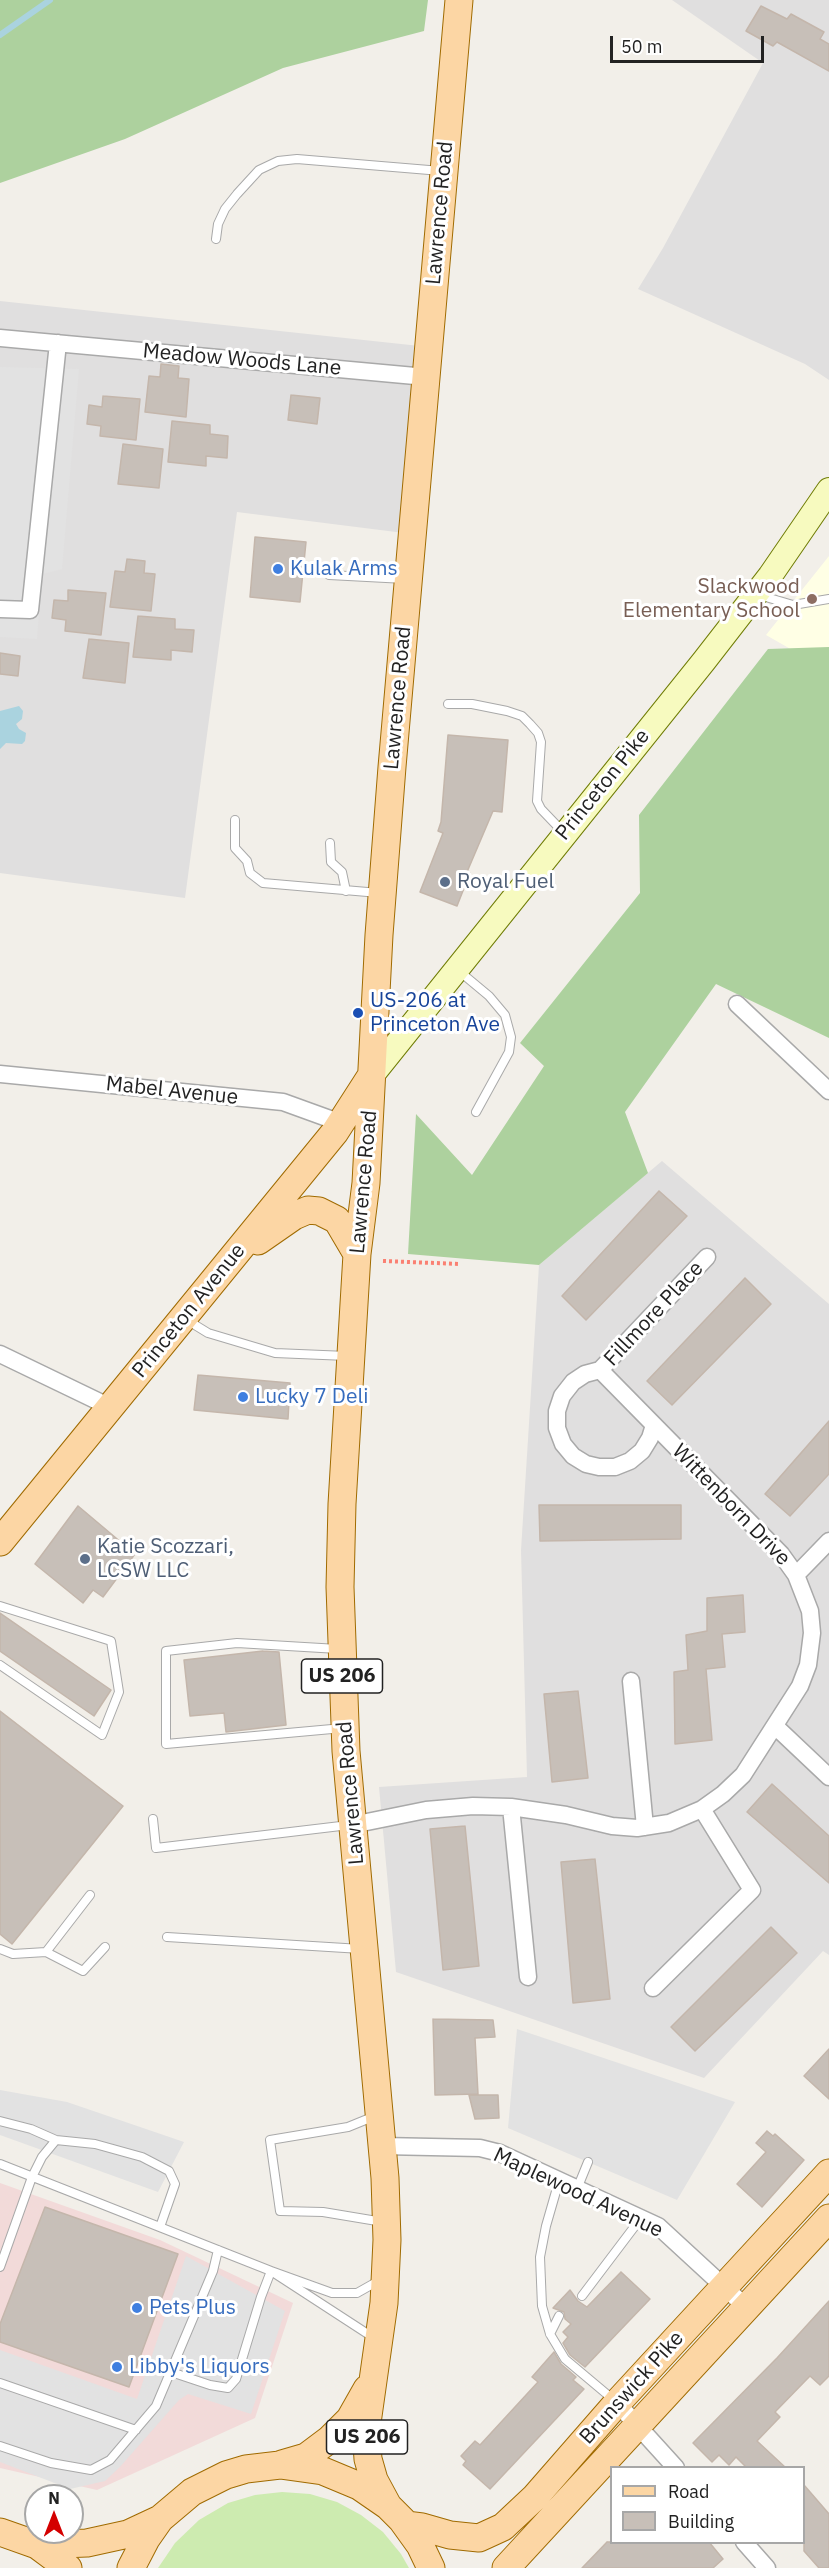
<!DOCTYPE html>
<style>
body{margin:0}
#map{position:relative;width:829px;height:2568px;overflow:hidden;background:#f2efe9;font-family:"IBM Plex Sans",sans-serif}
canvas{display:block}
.legend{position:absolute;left:610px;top:2466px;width:195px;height:78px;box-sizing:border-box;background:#fff;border:2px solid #a7a7a7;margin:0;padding:8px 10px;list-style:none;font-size:18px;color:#222}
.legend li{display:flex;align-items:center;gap:12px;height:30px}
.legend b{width:30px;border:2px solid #a7a7a7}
.north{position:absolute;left:24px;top:2484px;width:60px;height:60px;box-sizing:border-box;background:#fff;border:2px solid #a7a7a7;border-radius:50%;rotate:0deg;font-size:16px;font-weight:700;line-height:24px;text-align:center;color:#222}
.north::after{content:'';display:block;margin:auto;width:21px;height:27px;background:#d40000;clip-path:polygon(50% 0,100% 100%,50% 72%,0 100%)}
.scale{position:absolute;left:610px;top:36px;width:154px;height:27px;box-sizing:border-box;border:3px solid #222;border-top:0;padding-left:8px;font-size:18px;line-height:21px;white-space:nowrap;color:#222;-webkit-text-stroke:4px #fff;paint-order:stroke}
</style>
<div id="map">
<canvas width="829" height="2568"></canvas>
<ul class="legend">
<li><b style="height:8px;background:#fcd6a4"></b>Road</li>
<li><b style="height:16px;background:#c7bfb8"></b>Building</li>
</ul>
<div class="north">N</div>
<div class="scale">50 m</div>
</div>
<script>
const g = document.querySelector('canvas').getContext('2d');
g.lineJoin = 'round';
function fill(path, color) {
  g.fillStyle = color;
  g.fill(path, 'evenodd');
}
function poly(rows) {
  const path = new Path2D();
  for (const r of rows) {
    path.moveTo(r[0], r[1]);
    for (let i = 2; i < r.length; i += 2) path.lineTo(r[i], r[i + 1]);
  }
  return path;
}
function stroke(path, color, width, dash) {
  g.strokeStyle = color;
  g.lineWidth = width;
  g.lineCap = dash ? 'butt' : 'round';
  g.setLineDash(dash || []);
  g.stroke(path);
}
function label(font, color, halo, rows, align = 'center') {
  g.font = font + ' "IBM Plex Sans",sans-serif';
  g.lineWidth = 6;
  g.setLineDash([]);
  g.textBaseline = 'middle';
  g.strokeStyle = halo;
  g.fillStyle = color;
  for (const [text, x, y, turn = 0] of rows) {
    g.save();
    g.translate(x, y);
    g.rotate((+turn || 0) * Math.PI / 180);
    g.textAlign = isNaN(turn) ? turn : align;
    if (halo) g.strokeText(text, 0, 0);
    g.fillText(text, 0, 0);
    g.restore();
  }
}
const residential = poly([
 [672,0,829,0,829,380,805,364,638,289,663,248,763,63],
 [0,301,429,347,412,534,237,512,185,898,0,873],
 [662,1161,829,1304,829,1955,823,1951,704,2078,396,1972,379,1787,527,1777,521,1550,539,1265]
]);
const commercial = poly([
 [0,2183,160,2240,293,2303,255,2418,97,2490,0,2468]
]);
const education = poly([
 [829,556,829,671,766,635]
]);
const grass = poly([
 [282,2492,310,2494,337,2502,361,2515,383,2532,401,2554,409,2568,158,2568,175,2543,199,2520,228,2503,255,2495]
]);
const forest = poly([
 [0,0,428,0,424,31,283,68,125,139,0,183],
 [829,647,829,1038,716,984,625,1112,648,1173,539,1265,408,1254,416,1114,472,1175,544,1066,520,1043,640,893,639,815,768,649]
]);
const parking = poly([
 [0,367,79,369,62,569,42,574,37,639,0,637],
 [517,2029,735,2102,677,2200,508,2128],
 [0,2090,67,2102,184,2142,158,2192,0,2135],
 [186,2256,285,2311,251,2414,188,2394,179,2400,119,2468,105,2481,70,2489,0,2462,0,2350,137,2399]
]);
const water = poly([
 [19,706,23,711,22,719,16,724,19,729,26,733,25,741,22,744,6,743,0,749,0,711]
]);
const stream = poly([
 [0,35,50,0]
]);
const building = poly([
 [761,6,787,19,791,14,824,32,820,39,829,44,829,71,777,42,773,46,746,31,761,6],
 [161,364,179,366,178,378,189,379,186,417,145,412,149,376,160,377,161,364],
 [291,395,320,398,317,424,288,420,291,395],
 [103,396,140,399,136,440,100,436,101,426,87,424,89,405,102,407,103,396],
 [172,421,210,425,210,434,228,436,227,458,206,456,206,466,168,462,172,421],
 [123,444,163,449,159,488,118,484,123,444],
 [255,537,306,542,300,602,250,597,255,537],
 [127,559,145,561,144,573,155,574,151,611,110,607,115,571,125,572,127,559],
 [68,590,106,593,101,635,65,631,66,620,52,618,54,600,68,601,68,590],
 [138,616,175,619,175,629,194,630,192,652,171,650,171,660,133,657,138,616],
 [89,639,129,643,125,683,83,678,89,639],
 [0,653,20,656,18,676,0,674,0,653],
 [448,735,508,740,502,812,493,811,467,872,470,873,457,906,420,892,443,833,438,831,441,822,448,735],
 [659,1191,687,1216,586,1320,562,1296,659,1191],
 [745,1278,771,1304,672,1405,647,1381,745,1278],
 [198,1375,290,1383,288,1419,194,1410,198,1375],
 [829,1421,829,1474,790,1516,765,1494,829,1421],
 [539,1505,681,1505,681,1539,540,1541,539,1505],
 [78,1506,135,1554,103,1597,93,1590,83,1603,35,1564,78,1506],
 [743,1595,745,1632,722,1634,725,1667,706,1669,712,1740,675,1744,674,1672,688,1670,686,1635,707,1631,707,1598,743,1595],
 [0,1613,111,1690,94,1716,0,1651,0,1613],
 [263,1651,279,1652,286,1725,226,1732,224,1713,190,1716,184,1660,263,1651],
 [578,1691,588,1778,552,1782,544,1694,578,1691],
 [0,1711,123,1806,12,1944,0,1934,0,1711],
 [772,1784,829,1836,829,1883,747,1812,772,1784],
 [465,1826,479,1966,443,1970,430,1829,465,1826],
 [595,1859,610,1999,573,2003,561,1862,595,1859],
 [771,1927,797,1953,695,2051,671,2027,771,1927],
 [433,2019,493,2020,495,2037,475,2038,478,2094,435,2095,433,2019],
 [829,2049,829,2099,804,2076,829,2049],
 [469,2095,498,2095,499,2118,475,2119,469,2095],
 [767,2131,773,2136,775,2134,804,2160,762,2207,737,2184,766,2152,756,2143,767,2131],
 [45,2207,178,2254,129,2387,0,2342,0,2324,45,2207],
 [621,2272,650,2299,585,2367,570,2355,563,2343,568,2337,563,2332,571,2324,565,2319,564,2312,553,2308,570,2290,578,2301,587,2307,621,2272],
 [829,2301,829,2376,820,2385,810,2376,775,2412,780,2417,757,2441,786,2468,747,2468,736,2457,729,2465,719,2455,712,2462,693,2443,777,2358,829,2301],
 [554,2352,561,2364,576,2377,573,2380,584,2389,490,2489,463,2465,466,2461,461,2456,475,2441,480,2445,538,2382,532,2377,554,2352],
 [804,2485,829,2514,829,2568,819,2568,804,2551,804,2485],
 [607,2542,709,2542,723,2559,713,2568,582,2568,607,2542]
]);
const path = poly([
 [383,1261,460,1264]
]);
const lane = poly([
 [216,239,218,224,225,209,237,194,259,170,278,161,297,159,441,171],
 [329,575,405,579],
 [759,595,793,605,829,599],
 [448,704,472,704,507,711,522,716,530,724,538,733,541,742,537,801,541,809,564,833],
 [235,820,235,848,247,861,250,873,263,883,379,893],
 [330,843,331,862,342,872,346,891],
 [459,971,489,996,505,1015,511,1037,509,1052,476,1112],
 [189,1316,195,1325,208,1333,275,1353,347,1356],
 [0,1606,111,1641,119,1692,102,1735,0,1665],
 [338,1649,237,1643,166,1651,166,1744,343,1728],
 [153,1819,156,1848,349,1825],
 [167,1937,361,1949],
 [0,1949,13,1954,46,1952,83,1971,105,1947],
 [46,1952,90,1895],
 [375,2116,348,2127,270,2140,280,2211,323,2212,383,2222],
 [0,2121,31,2129,56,2140],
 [0,2164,271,2271,261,2297,236,2379,228,2388,210,2385,171,2372],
 [559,2181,546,2226,540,2257,542,2306,550,2334,565,2359,615,2401],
 [577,2189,588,2162],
 [0,2267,32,2177,42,2157,56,2140,95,2144,142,2157,169,2171,175,2184,160,2227],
 [582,2296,641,2218],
 [550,2334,559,2316],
 [374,2338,271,2271,332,2293,357,2293,380,2280],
 [0,2383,136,2430],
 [0,2446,51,2463,91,2470,110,2460,156,2406,213,2271,218,2250]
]);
const street = poly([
 [0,338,426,377],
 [0,609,30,610,58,343],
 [737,1004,829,1091],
 [0,1074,283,1102,341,1123],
 [0,1354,112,1408],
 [600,1370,585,1374,573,1382,562,1396,557,1411,557,1428,563,1444,573,1456,586,1464,599,1467,615,1467,630,1461,642,1451,650,1438,654,1425],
 [600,1370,707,1257],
 [796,1575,829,1541],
 [631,1681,645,1827],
 [775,1726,829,1777],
 [511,1807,528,1977],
 [352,1825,426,1810,473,1806,511,1807,566,1815,612,1826,637,1828,669,1823,702,1809,723,1794,743,1775,800,1686,808,1665,812,1633,810,1611,796,1575,781,1554,600,1370],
 [653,1988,752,1890,702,1809],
 [382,2146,480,2148,500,2153,658,2226,746,2307],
 [617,2403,676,2468],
 [744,2542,767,2568]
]);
const secondary = poly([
 [372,1075,704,661,770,576,829,490]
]);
const primary = poly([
 [258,1241,294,1216,308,1210,319,1211,337,1220,357,1254],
 [0,1542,335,1132,371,1076],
 [282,2464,306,2457,330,2439,350,2419,367,2389],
 [388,2506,374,2480,368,2459,366,2430,384,2303,387,2240,385,2178,346,1751,340,1587,342,1504,357,1254,366,1183,379,935,392,767,459,0],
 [406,2525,422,2527,450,2535,479,2538,503,2527,535,2497,617,2403,829,2173],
 [0,2532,37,2545,68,2568],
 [37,2545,87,2543,128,2534,158,2520],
 [131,2568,146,2539,160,2519,192,2492,226,2475,246,2469,280,2465,323,2471,359,2486,388,2506,402,2520,420,2545,431,2568],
 [506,2568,829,2218]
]);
const markers = [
 [278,569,6,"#3f7fe0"],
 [812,599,6,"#8d6e63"],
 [445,882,6,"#5c6f8a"],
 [358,1013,6,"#1a4fb4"],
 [243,1397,6,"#3f7fe0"],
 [85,1559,6,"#5c6f8a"],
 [137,2308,6,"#3f7fe0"],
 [117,2367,6,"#3f7fe0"]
];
const shields = [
 [342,1676,81],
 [367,2437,81]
];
const shieldNames = [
 ["US 206",342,1676],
 ["US 206",367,2437]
];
const streetNames = [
 ["Lawrence Road",440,213,-85],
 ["Meadow Woods Lane",242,360,5],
 ["Lawrence Road",398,698,-85],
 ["Princeton Pike",603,785,-51],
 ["Mabel Avenue",172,1091,6],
 ["Lawrence Road",364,1182,-85],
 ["Princeton Avenue",189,1311,-51],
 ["Fillmore Place",654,1314,-47],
 ["Wittenborn Drive",731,1505,46],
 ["Lawrence Road",351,1793,-95],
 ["Maplewood Avenue",578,2193,25],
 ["Brunswick Pike",632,2388,-48]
];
const shopNames = [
 ["Kulak Arms",290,569],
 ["Lucky 7 Deli",255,1397],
 ["Pets Plus",149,2308],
 ["Libby's Liquors",129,2367]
];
const educationNames = [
 ["Slackwood",800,587],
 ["Elementary School",800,611]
];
const serviceNames = [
 ["Royal Fuel",457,882],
 ["Katie Scozzari,",97,1547],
 ["LCSW LLC",97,1571]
];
const transitNames = [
 ["US-206 at",370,1001],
 ["Princeton Ave",370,1025]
];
fill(residential, '#e0dfdf');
fill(commercial, '#f2dad9');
fill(education, '#ffffe5');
fill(grass, '#cdebb0');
fill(forest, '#add19e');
fill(parking, '#e2e2e2');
fill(water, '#aad3df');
stroke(stream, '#aad3df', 6);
fill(building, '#c7bfb8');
stroke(building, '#c4b6ab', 1.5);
stroke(lane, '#a9a9a9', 10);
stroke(street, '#a9a9a9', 19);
stroke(secondary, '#707d05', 26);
stroke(primary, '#a06b00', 29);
stroke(path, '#fa8072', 4, [3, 3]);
stroke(lane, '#fff', 8);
stroke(street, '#fff', 16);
stroke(secondary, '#f7fabf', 24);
stroke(primary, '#fcd6a4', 27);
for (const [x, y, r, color] of markers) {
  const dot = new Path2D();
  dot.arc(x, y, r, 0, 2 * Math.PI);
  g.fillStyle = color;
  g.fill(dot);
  stroke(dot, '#fff', 2);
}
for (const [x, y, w] of shields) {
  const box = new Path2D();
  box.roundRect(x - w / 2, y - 17, w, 34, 4.5);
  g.fillStyle = '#fff';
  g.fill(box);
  stroke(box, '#222', 1.5);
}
label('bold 20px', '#222', null, shieldNames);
label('21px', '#222', '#fff', streetNames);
label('21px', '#366cbe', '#fff', shopNames, 'left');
label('21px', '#785e54', '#fff', educationNames, 'right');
label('21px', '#4e5e75', '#fff', serviceNames, 'left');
label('21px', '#164399', '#fff', transitNames, 'left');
</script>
